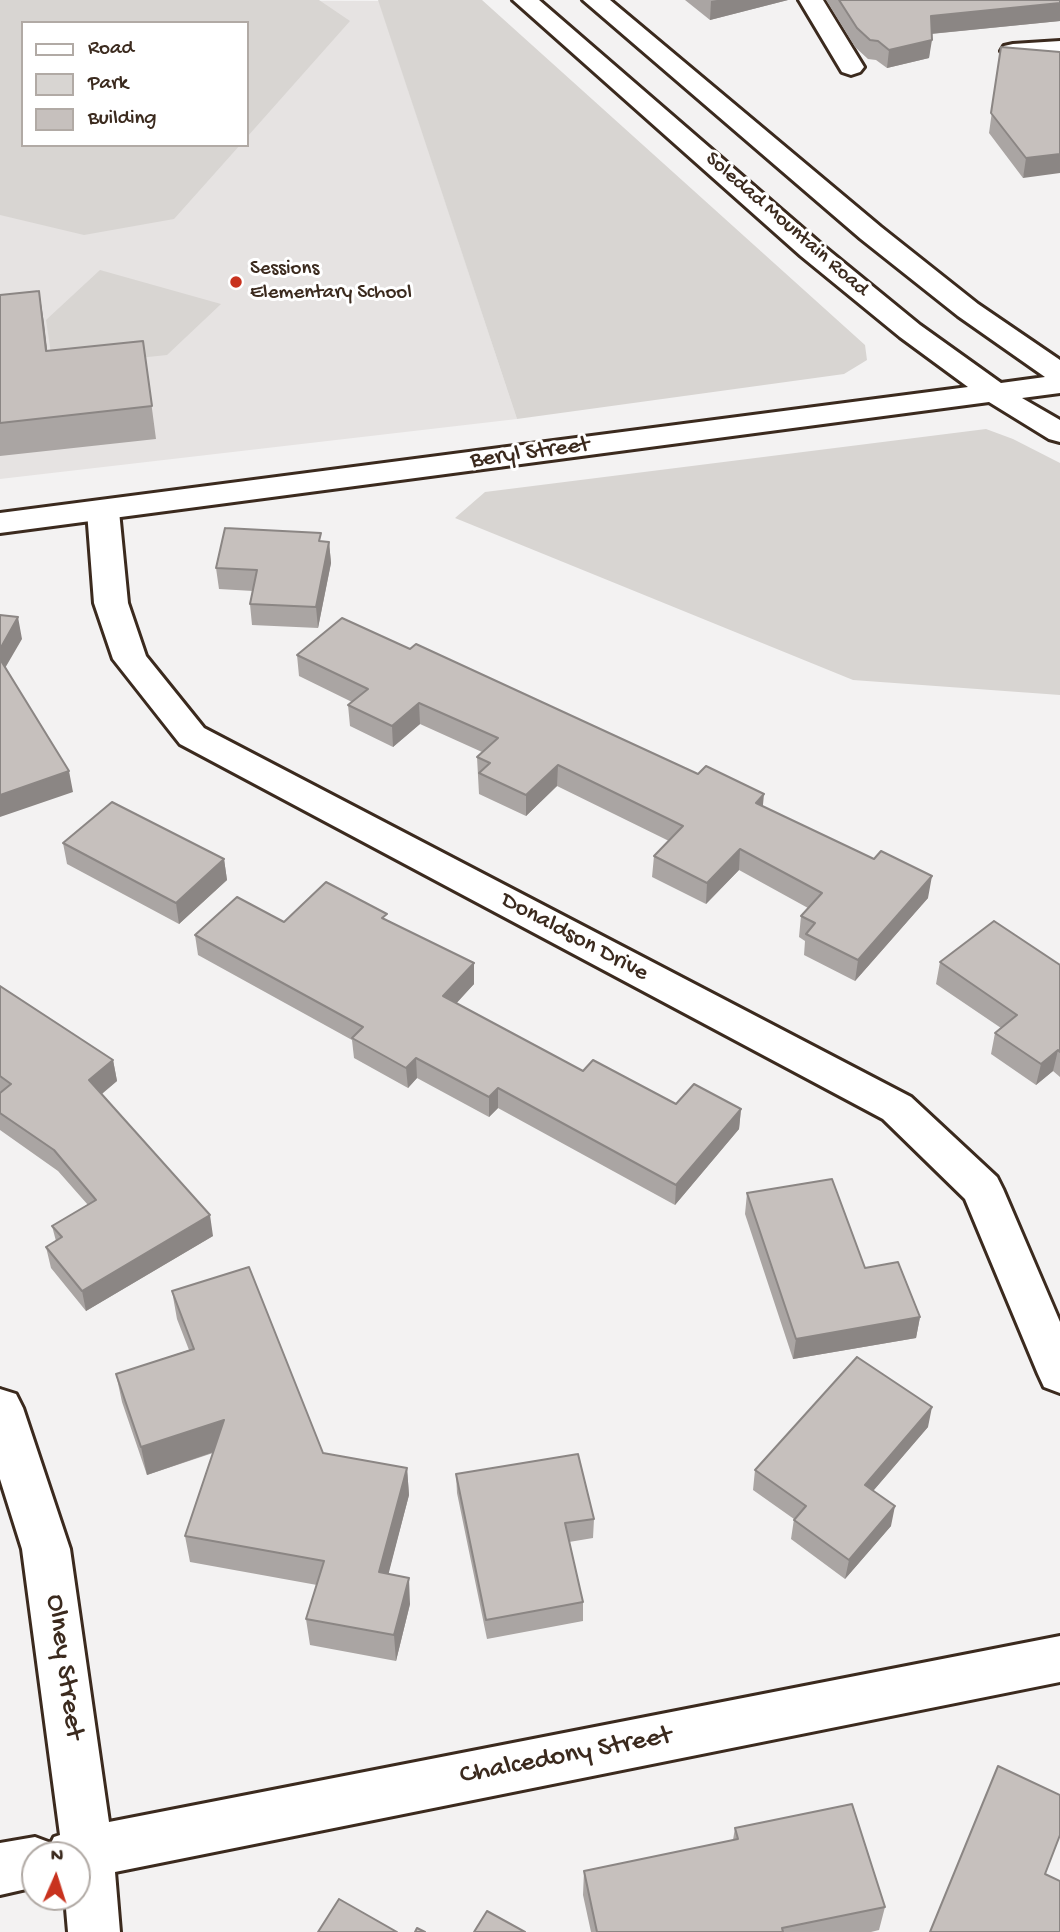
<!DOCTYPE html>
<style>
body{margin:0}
#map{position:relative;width:1060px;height:1932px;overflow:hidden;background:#f3f2f2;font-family:"Gochi Hand",sans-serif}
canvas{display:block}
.legend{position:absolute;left:21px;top:21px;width:228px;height:126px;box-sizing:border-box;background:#fff;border:2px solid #b1aaa5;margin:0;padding:9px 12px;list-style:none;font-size:21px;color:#3b2a1e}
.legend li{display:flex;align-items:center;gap:14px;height:35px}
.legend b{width:35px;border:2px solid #b1aaa5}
.north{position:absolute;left:21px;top:1841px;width:70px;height:70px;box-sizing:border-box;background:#fff;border:2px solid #b1aaa5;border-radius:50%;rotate:3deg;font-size:19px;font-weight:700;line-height:28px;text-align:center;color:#3b2a1e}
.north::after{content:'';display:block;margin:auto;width:24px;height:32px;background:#c8321e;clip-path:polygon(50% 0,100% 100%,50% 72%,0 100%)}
</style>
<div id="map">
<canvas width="1060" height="1932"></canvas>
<ul class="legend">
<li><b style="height:9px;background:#fff"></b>Road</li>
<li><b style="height:19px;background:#d8d5d2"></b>Park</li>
<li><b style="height:19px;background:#c6c0bd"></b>Building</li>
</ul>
<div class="north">N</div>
</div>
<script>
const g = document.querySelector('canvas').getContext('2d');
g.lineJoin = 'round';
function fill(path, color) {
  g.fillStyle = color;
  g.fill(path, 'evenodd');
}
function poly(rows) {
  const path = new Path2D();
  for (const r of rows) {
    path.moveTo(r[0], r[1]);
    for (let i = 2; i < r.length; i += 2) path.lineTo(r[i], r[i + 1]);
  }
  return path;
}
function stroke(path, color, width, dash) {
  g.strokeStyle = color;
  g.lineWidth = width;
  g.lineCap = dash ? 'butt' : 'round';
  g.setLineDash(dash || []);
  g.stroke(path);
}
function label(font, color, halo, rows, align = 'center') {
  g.font = font + ' "Gochi Hand",sans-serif';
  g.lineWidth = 6;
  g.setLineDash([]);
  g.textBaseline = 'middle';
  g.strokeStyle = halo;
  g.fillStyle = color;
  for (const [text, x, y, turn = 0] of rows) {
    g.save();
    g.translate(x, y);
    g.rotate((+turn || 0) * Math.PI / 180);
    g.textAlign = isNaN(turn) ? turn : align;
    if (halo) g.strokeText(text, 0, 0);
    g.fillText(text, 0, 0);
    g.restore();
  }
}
const built = poly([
 [0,0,379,1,517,419,0,479],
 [23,23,247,23,247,145,23,145]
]);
const green = poly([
 [0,0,319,0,350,21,247,137,247,23,23,23,23,145,240,145,174,219,84,235,0,215],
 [378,0,482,0,865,345,867,360,844,374,517,419],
 [100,270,221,304,167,355,53,367,46,320],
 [986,429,1013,439,1060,463,1060,695,853,680,455,518,485,492]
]);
const minor = poly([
 [799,0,823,0,864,67,860,72,851,75,842,72,799,0],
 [1060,41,1060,55,1013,58,1004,56,1001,51,1004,46,1013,44,1060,41],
 [103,501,114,504,119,511,128,603,146,656,204,728,911,1097,997,1177,1003,1189,1060,1322,1060,1393,1044,1387,1038,1374,965,1199,883,1119,180,744,113,659,94,603,87,511,92,504,103,501],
 [0,1389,16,1394,23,1408,70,1549,109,1822,1060,1636,1060,1682,115,1872,120,1932,68,1932,65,1897,77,1897,77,1855,35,1855,35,1887,0,1895,0,1843,35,1837,51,1843,54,1837,60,1835,22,1549,0,1479,0,1389]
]);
const major = poly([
 [513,0,539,0,821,244,920,325,1001,383,1045,377,958,316,861,239,583,0,610,0,881,227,978,304,1060,360,1060,393,1022,398,1060,420,1060,442,1049,439,989,402,0,533,0,513,968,387,900,337,801,256,513,0]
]);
const wall = poly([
 [685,0,788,0,710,20],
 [826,0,1060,0,1060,21,931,34,929,58,887,68,876,60,868,59,855,47],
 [1001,47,1060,52,1023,178,989,133],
 [39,291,47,351,143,341,156,439,0,456,0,295],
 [322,541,329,542,331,563,318,628,252,625,250,604,253,591,219,589,216,568],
 [410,649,763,806,928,898,855,981,804,955,805,941,799,937,801,916,808,908,739,870,706,904,652,877,654,856,669,841,557,786,526,816,479,794,477,757,482,752,420,724,393,747,350,726,348,705,352,702,299,676,297,655],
 [63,843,224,859,227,880,179,924,67,864],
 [387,921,474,984,456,1003,583,1071,676,1104,741,1109,739,1129,675,1205,498,1108,489,1117,417,1078,408,1088,354,1058,352,1040,198,955,195,935],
 [940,962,1060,965,1060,1077,1053,1071,1036,1085,991,1054,995,1033,1001,1028,936,984],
 [0,986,113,1060,117,1081,102,1094,213,1236,86,1311,51,1268,46,1247,56,1241,52,1226,88,1205,58,1171,0,1130],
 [747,1193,920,1317,916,1338,793,1359,745,1214],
 [172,1291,323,1453,407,1468,409,1495,388,1574,410,1604,396,1661,310,1645,306,1619,317,1585,190,1562,185,1536,213,1453,147,1475,122,1402,116,1374,189,1350,177,1319],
 [928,1427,873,1491,891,1526,845,1579,791,1539,794,1519,753,1490,755,1470],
 [456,1474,594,1519,593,1538,569,1542,583,1602,583,1621,487,1639,457,1493],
 [735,1828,885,1907,879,1930,871,1932,591,1932,583,1895,584,1871,733,1840]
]);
const shadedWall = poly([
 [717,0,788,0,710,20,711,1],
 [1060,3,1060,21,929,34,931,16],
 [932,40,929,58,887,68,889,50],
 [1060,154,1060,173,1023,178,1026,158],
 [39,291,44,323,51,383,46,351],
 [329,542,331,563,318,628,316,607],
 [18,617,22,639,1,675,0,669,0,649],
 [419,703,420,724,393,747,392,726],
 [558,765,557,786,526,816,526,795],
 [69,771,73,792,0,817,0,795],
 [764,794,762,815,756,803],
 [740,849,739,870,706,904,707,883],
 [224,859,227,880,179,924,176,903],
 [932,876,928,898,855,981,858,960],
 [474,963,474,984,444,1017,443,996],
 [1058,1050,1053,1071,1036,1085,1041,1064],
 [416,1058,417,1078,408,1088,406,1068],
 [113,1060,117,1081,93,1101,89,1080],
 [498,1088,498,1108,489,1117,489,1097],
 [741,1109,739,1129,675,1205,676,1185],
 [210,1215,213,1236,86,1311,82,1291],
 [920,1317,916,1338,793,1359,796,1339],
 [932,1407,928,1427,861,1505,865,1485],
 [224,1420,228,1447,147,1475,141,1447],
 [407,1468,409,1495,382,1599,379,1572],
 [895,1506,891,1526,845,1579,849,1560],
 [409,1578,410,1604,396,1661,394,1635]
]);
const building = poly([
 [839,0,1060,0,1060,3,931,16,932,40,889,50,878,41,870,40,857,28,839,0],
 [1001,47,1060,52,1060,154,1026,158,991,113,1001,47],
 [39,291,46,351,143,341,152,406,0,423,0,295,39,291],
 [225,528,321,533,319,541,329,542,316,607,250,604,257,570,216,568,225,528],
 [0,615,18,617,0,649,0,615],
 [342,618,410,649,416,644,698,774,706,766,764,794,756,803,874,859,881,851,932,876,858,960,806,934,815,923,801,916,822,893,740,849,707,883,654,856,683,826,558,765,526,795,479,773,490,763,477,757,498,738,419,703,392,726,348,705,368,689,297,655,342,618],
 [0,659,69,771,0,795,0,659],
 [112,802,224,859,176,903,63,843,112,802],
 [326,882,387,914,382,918,474,963,443,996,583,1071,593,1060,676,1104,694,1084,741,1109,676,1185,498,1088,489,1097,416,1058,406,1068,352,1038,363,1027,195,935,237,897,284,922,326,882],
 [994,921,1060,965,1060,1052,1058,1050,1041,1064,995,1033,1017,1015,940,962,994,921],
 [0,986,113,1060,89,1080,210,1215,82,1291,46,1247,62,1237,52,1226,96,1200,54,1150,0,1113,0,1093,11,1084,0,1076,0,986],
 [832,1179,865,1268,898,1262,920,1317,796,1339,747,1193,832,1179],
 [249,1267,323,1453,407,1468,379,1572,409,1578,394,1635,306,1619,324,1561,185,1536,224,1420,141,1447,116,1374,194,1349,172,1291,249,1267],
 [857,1357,932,1407,865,1485,895,1506,849,1560,794,1520,806,1506,755,1470,857,1357],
 [578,1454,594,1519,565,1523,583,1602,486,1620,456,1474,578,1454],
 [998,1766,1060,1795,1060,1835,1045,1874,1060,1881,1060,1932,930,1932,998,1766],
 [852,1804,885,1907,782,1928,783,1932,597,1932,584,1871,738,1839,735,1828,852,1804],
 [339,1899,397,1932,318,1932,339,1899],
 [487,1911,525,1932,474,1932,487,1911],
 [417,1928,425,1932,415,1932,417,1928]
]);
const markers = [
 [236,282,7,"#c8321e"]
];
const farStreetnames = [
 ["Soledad Mountain Road",786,225,41]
];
const farPoinames = [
 ["Sessions",250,270],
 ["Elementary School",250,294]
];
const streetNames = [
 ["Beryl Street",530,454,-8],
 ["Donaldson Drive",574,938,28]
];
const nearStreetnames = [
 ["Olney Street",63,1667,82],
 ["Chalcedony Street",566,1757,-11]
];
fill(built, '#e6e3e2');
fill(green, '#d8d5d2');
stroke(minor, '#3b2a1e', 6);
stroke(major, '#3b2a1e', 6);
fill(minor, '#fff');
fill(major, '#fff');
fill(wall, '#aaa5a3');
fill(shadedWall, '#8b8684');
fill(building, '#c6c0bd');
stroke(building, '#8b8684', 2);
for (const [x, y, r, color] of markers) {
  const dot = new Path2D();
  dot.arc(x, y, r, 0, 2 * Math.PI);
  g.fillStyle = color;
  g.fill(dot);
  stroke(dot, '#fff', 2.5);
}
label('21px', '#3b2a1e', '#fff', farStreetnames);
label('21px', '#3b2a1e', '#fff', farPoinames, 'left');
label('24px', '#3b2a1e', '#fff', streetNames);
label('28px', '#3b2a1e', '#fff', nearStreetnames);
</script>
